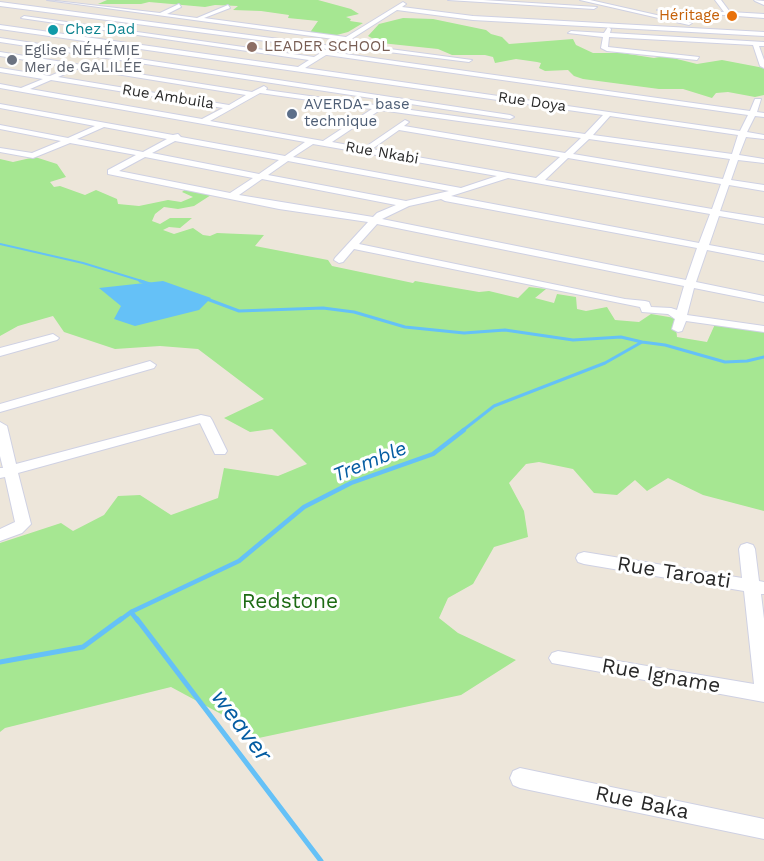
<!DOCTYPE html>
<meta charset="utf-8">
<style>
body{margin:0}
canvas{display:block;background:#ede6da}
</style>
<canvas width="764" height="861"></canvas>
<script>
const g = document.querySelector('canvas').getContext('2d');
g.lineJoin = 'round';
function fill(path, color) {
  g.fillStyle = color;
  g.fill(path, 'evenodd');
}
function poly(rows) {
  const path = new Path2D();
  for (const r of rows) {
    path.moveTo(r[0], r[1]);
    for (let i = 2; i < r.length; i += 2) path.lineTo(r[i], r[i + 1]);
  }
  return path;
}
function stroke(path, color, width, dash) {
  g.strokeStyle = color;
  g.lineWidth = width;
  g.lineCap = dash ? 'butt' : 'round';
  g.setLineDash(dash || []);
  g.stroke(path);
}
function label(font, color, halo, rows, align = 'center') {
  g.font = font + ' "Work Sans",sans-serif';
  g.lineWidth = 6;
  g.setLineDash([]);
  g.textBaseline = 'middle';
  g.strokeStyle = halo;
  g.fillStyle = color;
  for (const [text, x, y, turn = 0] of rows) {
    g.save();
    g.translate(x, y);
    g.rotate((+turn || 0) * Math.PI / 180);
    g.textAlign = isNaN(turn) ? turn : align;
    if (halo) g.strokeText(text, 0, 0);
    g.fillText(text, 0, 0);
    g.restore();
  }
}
const green = poly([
 [107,0,318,0,351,9,359,14,346,17,351,19,350,21,363,23,348,32,333,36,309,34,318,21,288,18,289,15,261,11,233,10,238,6,215,5,205,7,149,2,141,4,98,4],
 [403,18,433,19,486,30,491,34,502,37,509,44,573,39,576,45,593,53,622,53,654,58,665,56,697,64,722,60,764,68,764,95,755,97,728,92,716,93,712,98,683,89,659,89,583,79,574,76,568,70,545,71,539,68,541,63,537,62,516,59,495,63,493,57,485,55,452,55,438,49,381,43,368,36,379,24],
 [35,157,57,164,66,177,50,182,54,187,60,186,85,195,96,190,117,199,118,204,139,206,168,200,181,202,193,197,182,192,187,188,211,195,194,206,178,209,164,207,155,214,152,221,160,224,170,218,192,218,180,228,169,227,163,230,174,234,193,228,203,235,210,236,217,233,264,235,255,246,328,260,332,266,413,283,415,281,479,292,489,291,518,298,529,287,546,289,535,298,554,303,557,294,576,297,577,309,586,311,607,307,615,320,639,322,651,314,675,318,677,337,707,342,716,322,764,331,764,511,703,495,668,478,647,491,635,480,617,495,594,493,573,469,539,462,526,464,509,483,524,511,528,537,494,547,473,584,448,598,439,618,458,633,516,660,461,695,254,739,234,721,171,687,5,728,0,732,0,543,61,523,73,531,104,515,118,496,140,495,171,515,218,498,224,468,278,476,307,464,272,429,250,432,224,418,264,399,198,349,160,346,115,349,64,332,53,316,18,326,0,336,0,159,13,162]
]);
const water = poly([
 [163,281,211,298,199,310,135,326,114,319,121,306,99,288]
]);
const streamFar3 = poly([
 [0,244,83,263,145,282]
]);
const streamFar2 = poly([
 [140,281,150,284],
 [207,299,239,311,323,308,354,312,405,327,464,333,505,330,573,340,621,337,642,342],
 [462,431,494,406,605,363,642,342,665,345,725,362,747,361,764,357]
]);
const streamFar1 = poly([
 [131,612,138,621],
 [119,621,131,612,239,561,304,507,351,483,433,454,464,430]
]);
const stream = poly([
 [137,619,321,861],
 [0,662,83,647,121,619]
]);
const minor = poly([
 [47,0,160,13,179,4,181,7,167,14,197,18,228,5,230,8,204,18,346,37,403,2,406,4,402,7,473,16,764,32,764,36,473,20,397,10,345,43,472,60,469,62,340,46,331,52,750,111,755,99,761,99,757,112,764,113,764,117,755,116,747,132,764,135,764,139,746,137,739,155,764,159,764,163,738,160,731,180,764,185,764,191,729,185,720,211,764,218,764,224,719,216,709,245,764,255,764,261,707,250,696,282,764,296,764,302,694,288,687,315,764,326,764,332,686,321,682,331,678,332,672,329,675,319,668,314,642,312,640,307,354,249,343,262,339,263,334,260,335,258,368,222,279,209,108,174,108,170,136,155,70,143,33,158,0,152,0,148,32,153,61,141,0,129,0,125,68,138,95,126,0,108,0,104,173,135,178,134,181,137,285,156,305,142,0,88,0,84,21,88,43,79,0,72,0,68,50,76,71,67,0,56,0,52,252,92,264,86,267,88,266,90,585,134,603,115,0,29,0,25,298,67,309,60,21,18,24,16,314,57,327,49,0,6,0,2,332,46,341,40,47,0],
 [326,55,327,55,748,115,740,131,305,68,326,55],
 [79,68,246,95,229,105,58,77,79,68],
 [51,80,223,108,202,119,30,89,51,80],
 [260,93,372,109,323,141,210,121,260,93],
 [380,110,581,138,565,153,404,126,409,122,405,120,364,148,332,142,380,110],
 [610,116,738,135,732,154,593,135,610,116],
 [104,127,167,139,143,152,77,139,104,127],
 [399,130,560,157,536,178,372,149,399,130],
 [589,139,730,159,723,179,573,154,589,139],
 [175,141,279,160,259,174,152,153,175,141],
 [313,144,497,176,461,188,293,157,313,144],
 [145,157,253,178,230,193,119,171,145,157],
 [568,158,721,184,712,209,545,180,568,158],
 [288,161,449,191,406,201,268,175,288,161],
 [508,178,710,214,699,243,451,196,508,178],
 [262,179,396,205,377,213,373,217,239,195,262,179],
 [441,199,445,201,697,248,686,280,382,219,409,206,441,199],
 [377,224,684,286,677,310,671,308,651,307,649,302,645,301,625,299,359,244,377,224],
 [448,0,483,0,597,7,594,9,448,0],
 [580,0,590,0,692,23,689,25,580,0],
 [715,0,721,0,730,12,764,14,764,18,657,10,724,12,715,0],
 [754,0,764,1,764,5,755,1,754,0],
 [608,27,611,29,610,33,764,42,764,46,759,46,764,60,764,68,760,66,753,45,609,37,608,47,699,57,697,60,607,51,601,48,603,37,568,33,571,31,604,33,608,27],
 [0,38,510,115,514,117,510,119,0,42,0,38],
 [53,334,59,338,57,340,0,356,0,348,53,334],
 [150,361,156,365,154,368,0,412,0,404,150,361],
 [201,415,210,417,212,420,227,451,225,454,215,454,200,423,18,473,31,524,22,533,0,541,0,529,15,522,5,477,0,478,0,468,3,468,0,456,0,422,7,426,16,464,201,415],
 [747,543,753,545,755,549,759,581,764,582,764,594,761,594,764,619,764,702,552,663,549,658,552,653,558,651,754,684,744,591,584,564,578,562,576,558,578,554,584,552,742,578,739,549,741,545,747,543],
 [520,768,764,819,764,839,520,788,513,785,510,778,513,771,520,768]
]);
const markers = [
 [732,16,6,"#e8710a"],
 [53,30,6,"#0f9aa8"],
 [252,47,6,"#8d6e63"],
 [12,60,6,"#6b7280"],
 [292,114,6,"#5c6f8a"]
];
const farFoodnames = [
 ["Héritage",720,16]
];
const farCulturenames = [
 ["Chez Dad",65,30]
];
const farEducationnames = [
 ["LEADER SCHOOL",264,47]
];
const farWorshipnames = [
 ["Eglise NÉHÉMIE",24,51],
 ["Mer de GALILÉE",24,68]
];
const farStreetnames = [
 ["Rue Ambuila",168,97,9],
 ["Rue Doya",532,102,8],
 ["Rue Nkabi",382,153,10]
];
const farServicenames = [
 ["AVERDA- base",304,105],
 ["technique",304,122]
];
const waterNames = [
 ["Tremble",370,462,-22]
];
const nearStreetnames = [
 ["Rue Taroati",674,573,9],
 ["Rue Igname",661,676,10],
 ["Rue Baka",642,803,12]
];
const nearParknames = [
 ["Redstone",290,602]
];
const nearWaternames = [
 ["weaver",241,726,53]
];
fill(green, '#a6e792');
fill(water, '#65c1f7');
stroke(streamFar3, '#65c1f7', 2);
stroke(streamFar2, '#65c1f7', 3);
stroke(streamFar1, '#65c1f7', 4.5);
stroke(stream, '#65c1f7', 5);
stroke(minor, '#cfd1e3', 2);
fill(minor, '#fff');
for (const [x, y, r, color] of markers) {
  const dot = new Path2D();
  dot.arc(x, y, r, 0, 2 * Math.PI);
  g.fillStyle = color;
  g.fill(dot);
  stroke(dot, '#fff', 2);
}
label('15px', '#c56008', '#fff', farFoodnames, 'right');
label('15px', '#0d838f', '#fff', farCulturenames, 'left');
label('15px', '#785e54', '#fff', farEducationnames, 'left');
label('15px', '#5b616d', '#fff', farWorshipnames, 'left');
label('15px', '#292929', '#fff', farStreetnames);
label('15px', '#4e5e75', '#fff', farServicenames, 'left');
label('italic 20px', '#045ca2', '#fff', waterNames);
label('21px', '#292929', '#fff', nearStreetnames);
label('21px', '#1e6b15', '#fff', nearParknames);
label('italic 24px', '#045ca2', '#fff', nearWaternames);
</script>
